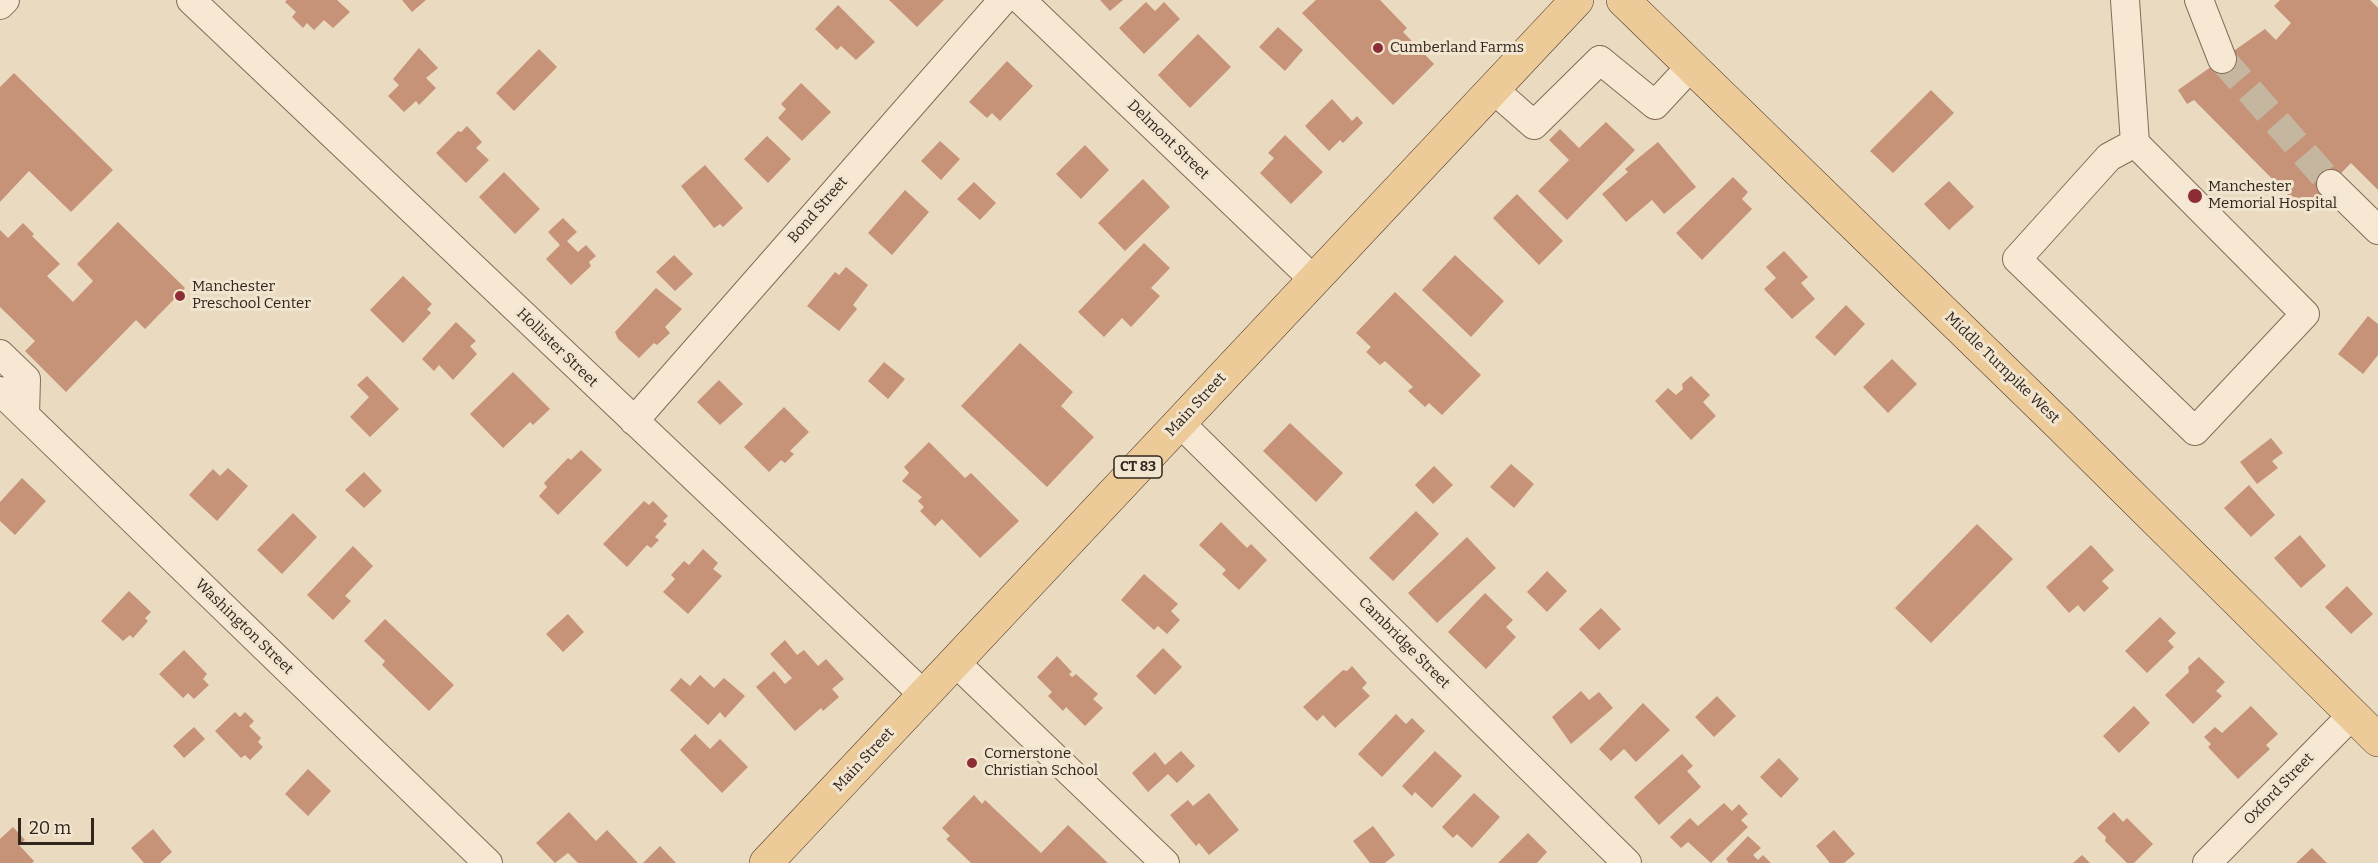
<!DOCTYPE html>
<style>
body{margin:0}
#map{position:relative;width:2378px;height:863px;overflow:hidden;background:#eadac0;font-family:Bitter,serif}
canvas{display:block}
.scale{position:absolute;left:18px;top:818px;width:76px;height:27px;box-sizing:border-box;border:3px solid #32251d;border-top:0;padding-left:8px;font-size:18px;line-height:21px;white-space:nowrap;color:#32251d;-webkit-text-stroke:4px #f2e5cf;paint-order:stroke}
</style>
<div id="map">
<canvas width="2378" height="863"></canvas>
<div class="scale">20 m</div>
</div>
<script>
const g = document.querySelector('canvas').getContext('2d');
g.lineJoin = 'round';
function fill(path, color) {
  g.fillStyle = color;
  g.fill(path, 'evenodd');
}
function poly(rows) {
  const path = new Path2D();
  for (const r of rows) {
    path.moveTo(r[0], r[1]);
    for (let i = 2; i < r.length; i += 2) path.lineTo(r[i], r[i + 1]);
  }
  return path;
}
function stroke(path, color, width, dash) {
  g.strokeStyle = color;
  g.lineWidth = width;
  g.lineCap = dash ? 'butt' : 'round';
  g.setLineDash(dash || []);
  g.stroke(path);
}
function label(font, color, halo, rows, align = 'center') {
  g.font = font + ' Bitter,serif';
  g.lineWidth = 6;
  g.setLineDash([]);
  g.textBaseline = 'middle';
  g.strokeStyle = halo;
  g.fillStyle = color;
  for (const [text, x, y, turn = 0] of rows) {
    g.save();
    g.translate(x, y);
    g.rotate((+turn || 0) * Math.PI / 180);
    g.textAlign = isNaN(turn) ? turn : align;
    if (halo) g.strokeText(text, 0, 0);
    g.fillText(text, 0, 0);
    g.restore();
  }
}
const building = poly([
 [287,0,337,0,350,12,333,28,324,20,314,30,307,23,303,28,292,17,296,12,285,2],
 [402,0,426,0,412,12],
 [889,0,944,0,917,27],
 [1100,0,1123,0,1110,11],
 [1316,0,1380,0,1407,28,1403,32,1434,64,1393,105,1302,13],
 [2280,0,2370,0,2378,8,2378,190,2351,163,2304,211,2194,100,2187,104,2178,90,2265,29,2276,40,2291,23,2274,6],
 [1146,2,1155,11,1164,2,1180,19,1144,54,1119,28],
 [838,5,875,42,856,60,841,46,837,50,815,29],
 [1278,27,1303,50,1285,71,1259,47],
 [1198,34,1231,67,1190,108,1158,75],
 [419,48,438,68,426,78,436,88,419,105,416,101,404,112,388,96,399,85,393,79],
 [539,49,557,67,514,111,496,93],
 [1007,61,1033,86,1000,121,992,113,987,118,969,102],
 [14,73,113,170,71,212,29,171,0,202,0,87],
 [801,83,831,112,802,141,778,118,786,109,781,104],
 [1931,90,1954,113,1893,173,1870,151],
 [1332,99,1352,121,1357,116,1363,123,1343,143,1340,140,1329,151,1305,126],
 [1606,122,1635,150,1567,220,1538,191,1569,160,1549,140,1560,129,1579,148],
 [467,126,482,142,476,148,489,160,466,183,436,153,458,131,461,132],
 [1285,135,1323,172,1291,204,1260,173,1274,158,1268,153],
 [767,136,791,159,768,183,744,159],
 [940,141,960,159,941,180,921,161],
 [1658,142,1696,187,1664,214,1652,200,1626,222,1602,194,1628,172,1625,169],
 [1085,145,1109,170,1081,199,1056,174],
 [705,165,743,208,723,227,720,224,714,228,681,186],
 [504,172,540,209,515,234,479,197],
 [1733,177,1748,192,1742,199,1752,209,1702,260,1676,233],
 [1143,179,1170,207,1125,251,1098,223],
 [1949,181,1974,207,1949,230,1924,204],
 [974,182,996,203,980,220,957,199],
 [905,190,929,212,892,255,868,233],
 [1517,194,1563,241,1539,265,1493,218],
 [563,218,577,232,567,241,578,252,586,245,596,256,589,262,591,266,571,285,546,259,560,245,548,232],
 [118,222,185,288,145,329,136,320,66,392,25,351,35,341,0,307,0,230,8,238,23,223,34,234,32,236,60,264,47,276,73,302,93,281,77,264],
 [1144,243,1170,268,1151,288,1160,296,1131,327,1122,318,1104,337,1078,312],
 [1784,251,1808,277,1801,283,1815,299,1792,319,1764,289,1776,278,1766,267],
 [674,255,693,274,675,291,656,272],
 [1455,255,1504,301,1471,337,1422,290],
 [846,267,868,285,853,305,857,309,839,331,807,306,835,272,839,275],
 [403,276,432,304,427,309,431,313,403,343,370,310],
 [656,288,682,309,665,327,670,333,657,345,654,343,639,358,618,339,615,332],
 [1395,292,1481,375,1442,415,1429,403,1425,407,1408,391,1413,387,1385,361,1380,365,1366,352,1371,347,1356,333],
 [1846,305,1865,324,1835,356,1815,337],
 [2368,316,2378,324,2378,355,2363,374,2338,354],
 [456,322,476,341,470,346,477,354,453,380,439,365,434,371,422,359],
 [1020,343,1073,392,1061,406,1094,437,1047,487,961,406],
 [1892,359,1917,384,1888,413,1863,387],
 [884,362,905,379,888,399,868,381],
 [513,372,550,409,533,425,530,422,503,448,470,414],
 [367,376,399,409,370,437,350,417,369,397,357,385],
 [1691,376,1710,395,1703,402,1716,416,1691,440,1655,401,1668,388,1676,395,1683,389,1682,384],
 [719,380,743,404,720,425,697,402],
 [784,407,809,432,790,451,794,454,785,463,781,460,769,472,744,447],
 [1290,423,1343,473,1316,502,1263,451],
 [2271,438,2283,453,2272,461,2278,468,2257,484,2240,462],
 [929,442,965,478,971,473,1019,521,980,558,942,519,935,526,920,511,924,507,918,501,922,497,902,481,909,473,904,467],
 [581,450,602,470,558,515,539,496,547,487,544,483,568,458,571,460],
 [1511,464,1534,484,1514,508,1490,487],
 [1434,466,1453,485,1433,504,1415,485],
 [228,468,248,486,217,521,189,495,213,469,220,476],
 [364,472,382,491,364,508,345,490],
 [22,478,46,501,15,535,0,521,0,502],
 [2249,485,2275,515,2251,537,2224,508],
 [644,501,649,505,653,501,668,516,663,521,667,524,655,537,659,540,651,548,647,545,627,567,603,544],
 [1416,511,1439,534,1393,581,1369,558],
 [293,513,317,537,282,574,257,550],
 [1221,522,1247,548,1251,544,1267,560,1239,590,1222,574,1226,570,1199,545],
 [1977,524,2013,559,1931,643,1895,608],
 [2300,535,2326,566,2301,588,2274,558],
 [1467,537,1496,568,1437,623,1408,593],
 [2091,545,2114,570,2102,581,2109,588,2084,612,2078,605,2069,613,2046,587],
 [353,546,373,566,345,596,351,601,333,620,307,595],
 [703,549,718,563,713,569,722,576,688,614,663,592,675,579,671,575,684,561,689,565],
 [1547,571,1567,591,1547,612,1527,592],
 [1144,574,1178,604,1171,611,1180,620,1167,634,1158,626,1154,630,1121,600],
 [2347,586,2373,614,2351,634,2325,607],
 [129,591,151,612,145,618,148,621,133,638,130,635,123,641,101,621],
 [1485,593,1513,620,1506,627,1516,637,1486,669,1448,632],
 [1601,608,1621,629,1599,650,1579,629],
 [568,614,584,632,563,652,546,634],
 [2160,617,2176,633,2168,641,2174,647,2147,673,2125,651],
 [385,619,454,685,429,711,382,665,385,661,364,641],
 [785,640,797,655,804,650,818,666,826,659,844,679,832,689,839,697,823,711,821,708,795,731,756,687,774,671,785,684,792,678,770,654],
 [1163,648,1182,667,1155,695,1136,676],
 [184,650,207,674,203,679,209,685,194,699,188,693,183,698,159,674],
 [1057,656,1072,672,1069,674,1072,677,1076,674,1098,694,1093,699,1103,708,1085,726,1066,707,1063,711,1048,696,1052,692,1037,677],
 [2199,657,2225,682,2216,691,2222,696,2193,724,2165,695,2189,672,2188,667],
 [1352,666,1367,683,1362,688,1370,696,1335,728,1323,715,1317,721,1303,707,1343,670,1347,671],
 [700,675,714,688,724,678,745,696,725,718,720,712,708,725,670,690,681,678,690,686],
 [1581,691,1589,700,1599,692,1613,708,1571,744,1552,717],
 [1717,696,1736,716,1714,737,1695,717],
 [1643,703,1670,730,1636,762,1624,749,1611,761,1599,749],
 [2134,706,2150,723,2119,753,2103,736],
 [2251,706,2278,734,2266,745,2270,749,2238,779,2208,747,2211,744,2204,737,2215,727,2222,733],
 [235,712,240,717,245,712,254,721,249,726,261,738,258,742,263,747,250,760,245,755,241,758,215,731],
 [1396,714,1406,724,1412,718,1425,731,1382,777,1358,754],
 [194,727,205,739,184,758,173,746],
 [695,734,710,749,720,739,748,767,722,793,680,750],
 [1181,751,1195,766,1177,783,1168,774,1148,792,1132,773,1155,752,1165,765],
 [1435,751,1462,776,1432,808,1415,792,1412,796,1402,786],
 [1682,754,1693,766,1687,771,1701,787,1659,825,1634,797],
 [1779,758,1799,779,1781,798,1760,777],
 [308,769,331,791,308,816,285,794],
 [1209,793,1239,830,1209,855,1199,843,1196,846,1170,815,1188,800,1193,806],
 [1474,793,1500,817,1472,848,1457,834,1453,838,1442,827],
 [974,795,982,804,985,800,1041,853,1068,825,1108,863,971,863,946,839,950,836,942,828],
 [1724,803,1732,811,1739,804,1748,814,1741,820,1748,827,1711,863,1688,842,1681,848,1670,837,1690,818,1698,826],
 [569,812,596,841,607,830,638,863,578,863,568,853,555,863,536,843],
 [2114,812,2123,822,2127,818,2153,844,2134,863,2127,863,2105,841,2106,837,2097,828],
 [1373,826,1395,855,1385,863,1370,863,1353,841],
 [13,827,25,840,19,845,34,861,32,863,0,863,0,839],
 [153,829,172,852,160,863,144,863,131,848],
 [1834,830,1855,854,1844,863,1830,863,1816,846],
 [1528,833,1547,852,1537,863,1498,863],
 [1748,836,1761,848,1753,855,1758,860,1763,855,1771,863,1729,863,1726,859],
 [660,846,676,863,643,863],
 [2312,848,2327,863,2296,863],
 [2082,855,2090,863,2073,863]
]);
const minorTunnel = poly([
 [2222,59,2331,184]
]);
const minor = poly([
 [191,0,924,695],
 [1021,0,1314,280],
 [2125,0,2135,143,2305,314,2195,431,2017,259,2109,157,2135,143],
 [2199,0,2222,59],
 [0,5,5,0],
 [1493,89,1534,125,1600,60,1655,105,1692,65],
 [2331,184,2378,230],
 [0,354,26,379,25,415],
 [0,391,488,863],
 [634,421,1003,0],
 [1180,423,1627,863],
 [955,662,1165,863],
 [2207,863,2352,715]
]);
const major = poly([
 [1623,0,2059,424,2378,740],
 [766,863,1577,0]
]);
const markers = [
 [1378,48,6,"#8d2d36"],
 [2195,196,8,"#8d2d36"],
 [180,296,6,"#8d2d36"],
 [972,763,6,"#8d2d36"]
];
const shields = [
 [1138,467,48]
];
const shieldNames = [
 ["CT 83",1138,467]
];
const poiNames = [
 ["Cumberland Farms",1390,48],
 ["Manchester",2208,187],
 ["Memorial Hospital",2208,204],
 ["Manchester",192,287],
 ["Preschool Center",192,304],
 ["Cornerstone",984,754],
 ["Christian School",984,771]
];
const streetNames = [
 ["Delmont Street",1168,140,44],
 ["Bond Street",818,210,-49],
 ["Hollister Street",557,348,44],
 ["Middle Turnpike West",2002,368,44],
 ["Main Street",1196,405,-47],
 ["Washington Street",244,627,44],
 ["Cambridge Street",1404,643,45],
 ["Main Street",864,760,-47],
 ["Oxford Street",2279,789,-46]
];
fill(building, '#c69278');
stroke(minorTunnel, '#c5b69f', 28, [28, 14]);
stroke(minor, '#826b59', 30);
stroke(major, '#503a2d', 34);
stroke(minor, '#f6e8d2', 28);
stroke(major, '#eccb99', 33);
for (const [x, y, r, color] of markers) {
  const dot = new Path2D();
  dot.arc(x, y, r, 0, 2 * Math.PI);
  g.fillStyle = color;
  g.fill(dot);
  stroke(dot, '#f2e5cf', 2);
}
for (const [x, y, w] of shields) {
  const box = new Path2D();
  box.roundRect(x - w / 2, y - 11, w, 22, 4.5);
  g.fillStyle = '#f2e5cf';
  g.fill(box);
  stroke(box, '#32251d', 1.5);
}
label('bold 14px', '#32251d', null, shieldNames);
label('15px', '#32251d', '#f2e5cf', poiNames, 'left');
label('15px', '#32251d', '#f2e5cf', streetNames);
</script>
